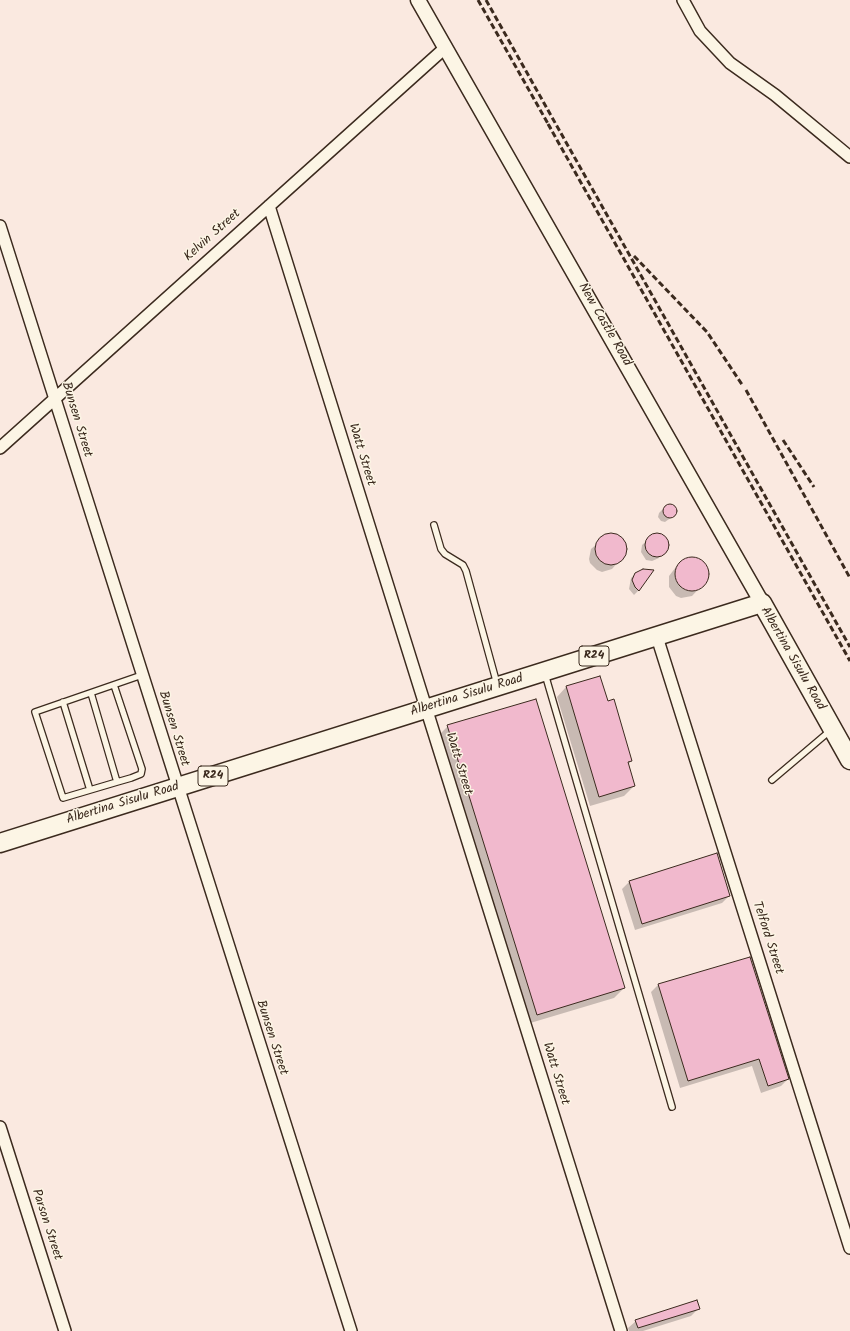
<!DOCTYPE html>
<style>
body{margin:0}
canvas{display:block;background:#fae9e0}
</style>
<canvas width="850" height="1331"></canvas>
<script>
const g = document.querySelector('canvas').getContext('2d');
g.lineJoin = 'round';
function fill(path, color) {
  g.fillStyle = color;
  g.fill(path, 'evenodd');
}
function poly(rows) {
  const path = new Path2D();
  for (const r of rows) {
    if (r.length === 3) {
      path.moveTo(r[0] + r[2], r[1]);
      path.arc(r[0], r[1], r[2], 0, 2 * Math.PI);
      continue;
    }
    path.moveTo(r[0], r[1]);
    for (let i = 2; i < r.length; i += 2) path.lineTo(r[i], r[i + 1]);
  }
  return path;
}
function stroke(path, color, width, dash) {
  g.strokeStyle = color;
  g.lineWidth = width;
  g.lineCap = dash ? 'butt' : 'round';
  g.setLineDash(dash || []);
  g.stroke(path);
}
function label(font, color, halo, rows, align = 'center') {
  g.font = font + ' Kalam,sans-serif';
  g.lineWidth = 3;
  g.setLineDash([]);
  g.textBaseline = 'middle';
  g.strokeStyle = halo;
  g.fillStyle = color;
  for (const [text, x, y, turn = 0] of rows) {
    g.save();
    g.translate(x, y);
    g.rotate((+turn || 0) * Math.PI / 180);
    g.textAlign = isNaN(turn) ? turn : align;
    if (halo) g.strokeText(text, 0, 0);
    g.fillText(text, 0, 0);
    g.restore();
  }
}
const shadow = poly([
 [667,505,674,505,676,509,676,514,665,522,661,521,658,517,659,513],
 [607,535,618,536,625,543,626,553,612,569,602,572,597,570,590,563,589,559,591,549],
 [653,535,662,536,667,545,659,558,652,561,646,560,641,552,642,545],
 [688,558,699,559,707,567,707,580,692,596,681,598,676,596,669,587,669,576,679,563],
 [652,571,638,591,634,595,629,589,631,578,636,573],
 [600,677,607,702,631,761,628,765,634,786,624,796,590,806,557,697,566,687],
 [448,726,624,988,614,998,527,1024,438,736],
 [629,882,729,896,722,903,635,930,622,889],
 [658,985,788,1079,781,1086,761,1093,752,1066,680,1088,651,992],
 [698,1309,691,1316,643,1331,629,1331,628,1328,636,1321]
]);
const building = poly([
 [670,511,7],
 [611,549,16],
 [657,545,12],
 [692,574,17],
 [643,569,654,570,639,591,635,587,632,580,635,573,643,569],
 [600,676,608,701,614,699,632,761,628,762,635,786,599,797,566,686,600,676],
 [536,699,625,988,537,1015,447,725,536,699],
 [717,853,730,896,642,924,629,881,717,853],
 [750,957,789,1079,768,1086,759,1059,688,1081,658,984,750,957],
 [697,1300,700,1309,638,1328,635,1320,697,1300]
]);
const service = poly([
 [434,525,441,549,445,554,463,565,466,571,497,684],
 [545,674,672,1107],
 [91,693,117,782,131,778,141,774,142,769,114,685],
 [63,702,90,790],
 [772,780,831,730],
 [117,782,63,798,35,712,142,675]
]);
const minor = poly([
 [683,0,700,31,730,63,775,95,850,157],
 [269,206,621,1331],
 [0,226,351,1331],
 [0,448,446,47],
 [657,637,850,1248],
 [0,1127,65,1331]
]);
const tertiary = poly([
 [418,0,762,603]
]);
const primary = poly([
 [0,843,762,603,850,760]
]);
const rail = poly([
 [478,0,551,129],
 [486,0,850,647],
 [548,124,850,661],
 [634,256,707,332,743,386],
 [746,390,850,578],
 [783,440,814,487]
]);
const shields = [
 [594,656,30],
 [213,776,30]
];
const shieldNames = [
 ["R24",594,656],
 ["R24",213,776]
];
const streetNames = [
 ["Kelvin Street",213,236,-42],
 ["New Castle Road",604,325,60],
 ["Bunsen Street",76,420,73],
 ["Watt Street",361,455,73],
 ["Albertina Sisulu Road",792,659,60],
 ["Albertina Sisulu Road",467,696,-17],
 ["Bunsen Street",173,729,73],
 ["Watt Street",458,764,73],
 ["Albertina Sisulu Road",123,804,-17],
 ["Telford Street",767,938,72],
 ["Bunsen Street",271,1038,72],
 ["Watt Street",555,1074,73],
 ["Parson Street",46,1225,72]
];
fill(shadow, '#0003');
fill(building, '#f1b9cd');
stroke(building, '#3b2a1e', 1);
stroke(service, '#3b2a1e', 8);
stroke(minor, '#3b2a1e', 14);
stroke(tertiary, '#3b2a1e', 17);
stroke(primary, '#3b2a1e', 21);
stroke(service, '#fcf5e5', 5.5);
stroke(minor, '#fcf5e5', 11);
stroke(tertiary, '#fcf5e5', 14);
stroke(primary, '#fcf5e5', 18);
stroke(rail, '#3b2a1e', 3, [6, 3]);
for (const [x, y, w] of shields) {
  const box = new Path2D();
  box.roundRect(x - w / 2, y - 10, w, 20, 3);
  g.fillStyle = '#fcf5e5';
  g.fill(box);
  stroke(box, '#3b2a1e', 1);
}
label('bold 12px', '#3b2a1e', null, shieldNames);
label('13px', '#3b2a1e', '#fcf5e5', streetNames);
</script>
